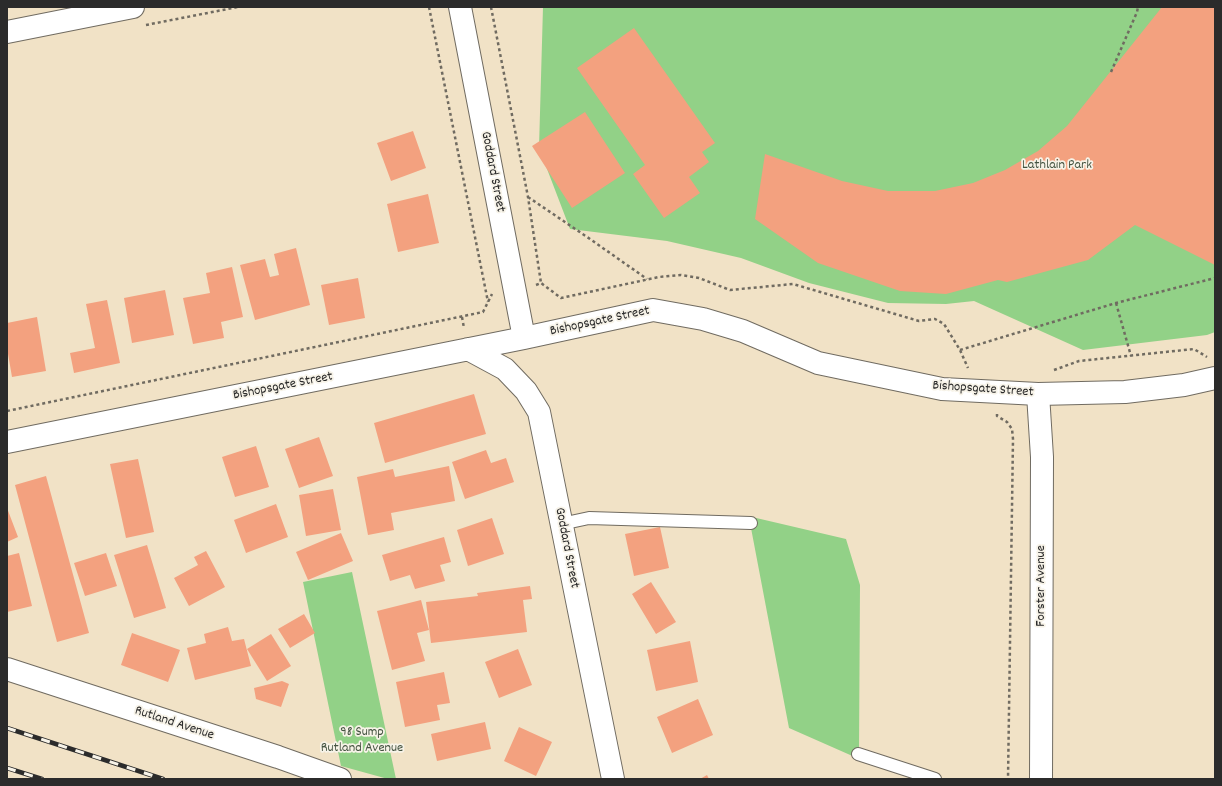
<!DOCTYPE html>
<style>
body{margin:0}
#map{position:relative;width:1222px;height:786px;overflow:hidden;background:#f1e2c6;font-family:Dekko,sans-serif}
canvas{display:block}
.frame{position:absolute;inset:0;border:8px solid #2b2b2b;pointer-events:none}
</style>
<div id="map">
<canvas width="1222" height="786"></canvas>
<div class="frame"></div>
</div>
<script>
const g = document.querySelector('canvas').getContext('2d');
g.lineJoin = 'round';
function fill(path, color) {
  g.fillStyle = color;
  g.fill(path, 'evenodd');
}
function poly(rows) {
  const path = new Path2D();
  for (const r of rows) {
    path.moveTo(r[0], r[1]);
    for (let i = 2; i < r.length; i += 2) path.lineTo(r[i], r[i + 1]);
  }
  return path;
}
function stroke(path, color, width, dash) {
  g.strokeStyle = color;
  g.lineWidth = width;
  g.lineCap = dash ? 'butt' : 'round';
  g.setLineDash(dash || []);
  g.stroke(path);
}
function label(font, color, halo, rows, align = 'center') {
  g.font = font + ' Dekko,sans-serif';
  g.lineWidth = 3.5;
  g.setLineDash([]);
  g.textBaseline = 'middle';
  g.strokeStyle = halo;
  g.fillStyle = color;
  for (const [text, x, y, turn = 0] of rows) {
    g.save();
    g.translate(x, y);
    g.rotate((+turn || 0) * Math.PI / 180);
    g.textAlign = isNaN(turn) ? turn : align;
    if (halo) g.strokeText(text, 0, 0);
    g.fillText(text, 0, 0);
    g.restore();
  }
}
const green = poly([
 [543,7,1215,7,1215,332,1207,335,1083,350,974,301,946,304,888,303,809,283,741,258,667,241,570,229,539,148],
 [752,517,846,539,860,585,859,751,857,758,789,728,751,528],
 [352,572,396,779,388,779,341,766,303,582]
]);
const building = poly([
 [1162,7,1215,7,1215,265,1135,225,1088,260,1007,282,998,280,946,294,900,291,818,263,755,219,765,154,842,181,888,191,935,191,973,183,1005,170,1038,151,1067,126],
 [634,28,715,143,702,152,709,162,689,177,700,193,664,218,633,174,645,165,577,68],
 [585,112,625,173,572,208,532,146],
 [413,131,426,168,391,181,377,143],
 [428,194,439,243,398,252,387,204],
 [296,248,310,305,255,320,240,265,265,259,270,277,279,275,274,254],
 [232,267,243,317,221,322,224,338,193,344,183,298,210,293,206,273],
 [358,278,365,318,329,325,321,285],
 [165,290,174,335,132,343,124,298],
 [107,300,120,363,74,373,70,353,95,348,86,304],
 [37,317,46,371,12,377,7,348,7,323],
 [474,394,486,434,385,463,374,423],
 [319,437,333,476,299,488,285,449],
 [256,446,269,487,235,497,222,457],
 [486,450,491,463,506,458,514,482,465,499,452,462],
 [138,459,154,532,126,538,110,464],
 [449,466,455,501,391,513,394,530,368,535,357,477,393,469,395,477],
 [46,476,89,633,57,642,15,485],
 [333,489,341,530,306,536,299,495],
 [276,504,288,537,246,553,234,520],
 [7,508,18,537,7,542],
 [492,518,504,554,468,566,457,530],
 [660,527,669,568,634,576,625,534],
 [341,533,353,561,308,580,296,552],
 [444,537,451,562,440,565,445,581,415,589,410,575,390,581,382,555],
 [147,545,166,608,134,618,114,555],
 [206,551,225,587,189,606,174,578,198,565,194,557],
 [19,553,32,606,7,612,7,556],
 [106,553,117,586,85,596,74,563],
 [651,582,676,622,656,634,632,594],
 [530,586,532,599,523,600,527,632,431,643,426,602,478,596,477,593],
 [421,600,429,630,417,633,425,661,392,670,377,611],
 [304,614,315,633,290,648,278,629],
 [228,627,232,641,244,639,251,666,195,680,187,648,206,643,204,634],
 [132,633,180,650,168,682,121,665],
 [271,634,291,666,267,681,247,649],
 [690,641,698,682,656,691,647,650],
 [518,649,532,685,499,698,485,662],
 [444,672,450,703,437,705,440,720,405,727,396,682],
 [282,681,289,684,281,707,256,699,254,688],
 [698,699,713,735,672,753,657,717],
 [485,722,491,749,437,761,431,734],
 [519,727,552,742,536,776,504,761],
 [707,775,709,779,700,779]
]);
const path = poly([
 [429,7,488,302],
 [491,7,528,197,541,283],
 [146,25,238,7],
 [1111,72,1137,12,1138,7],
 [528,197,590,239,647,279],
 [536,285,541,283,561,298,659,277,681,275,699,278,730,290,793,284,919,321,935,319,944,324,960,350,968,368],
 [1116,303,1131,356],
 [462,317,464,328],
 [960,350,1116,303,1215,278],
 [1054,370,1079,361,1194,349,1207,357],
 [7,411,483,312,492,294],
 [997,414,997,416,1007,422,1012,429,1013,439,1008,779]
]);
const lane = poly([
 [561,524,589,518,751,523],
 [858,754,935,779]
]);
const street = poly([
 [460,7,524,338],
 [7,32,133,7],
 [468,349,505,369,526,391,539,412,613,779],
 [1038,394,1042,457,1041,779],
 [7,442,524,338,653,310,703,319,743,331,818,363,942,389,1038,394,1125,392,1184,385,1215,378],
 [7,669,278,757,340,779]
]);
const rail = poly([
 [7,728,163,779],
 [7,768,42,779]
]);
const parkNames = [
 ["Lathlain Park",1057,166],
 ["98 Sump",362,733],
 ["Rutland Avenue",362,749]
];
const streetNames = [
 ["Goddard Street",492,172,79],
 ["Bishopsgate Street",600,322,-12],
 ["Bishopsgate Street",283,387,-11],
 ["Bishopsgate Street",983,390,4],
 ["Goddard Street",566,548,79],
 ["Forster Avenue",1042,586,-90],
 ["Rutland Avenue",174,724,18]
];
fill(green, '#92d187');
fill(building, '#f3a17f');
stroke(lane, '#706b61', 14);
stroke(street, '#706b61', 24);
stroke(path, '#706b61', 2.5, [3, 3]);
stroke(lane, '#fff', 12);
stroke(street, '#fff', 22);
stroke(rail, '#2b2b2b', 4.5);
stroke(rail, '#f7f3e8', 3, [9]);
label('14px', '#455442', '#f7f3e8', parkNames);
label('14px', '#2b2b2b', '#f7f3e8', streetNames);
</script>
